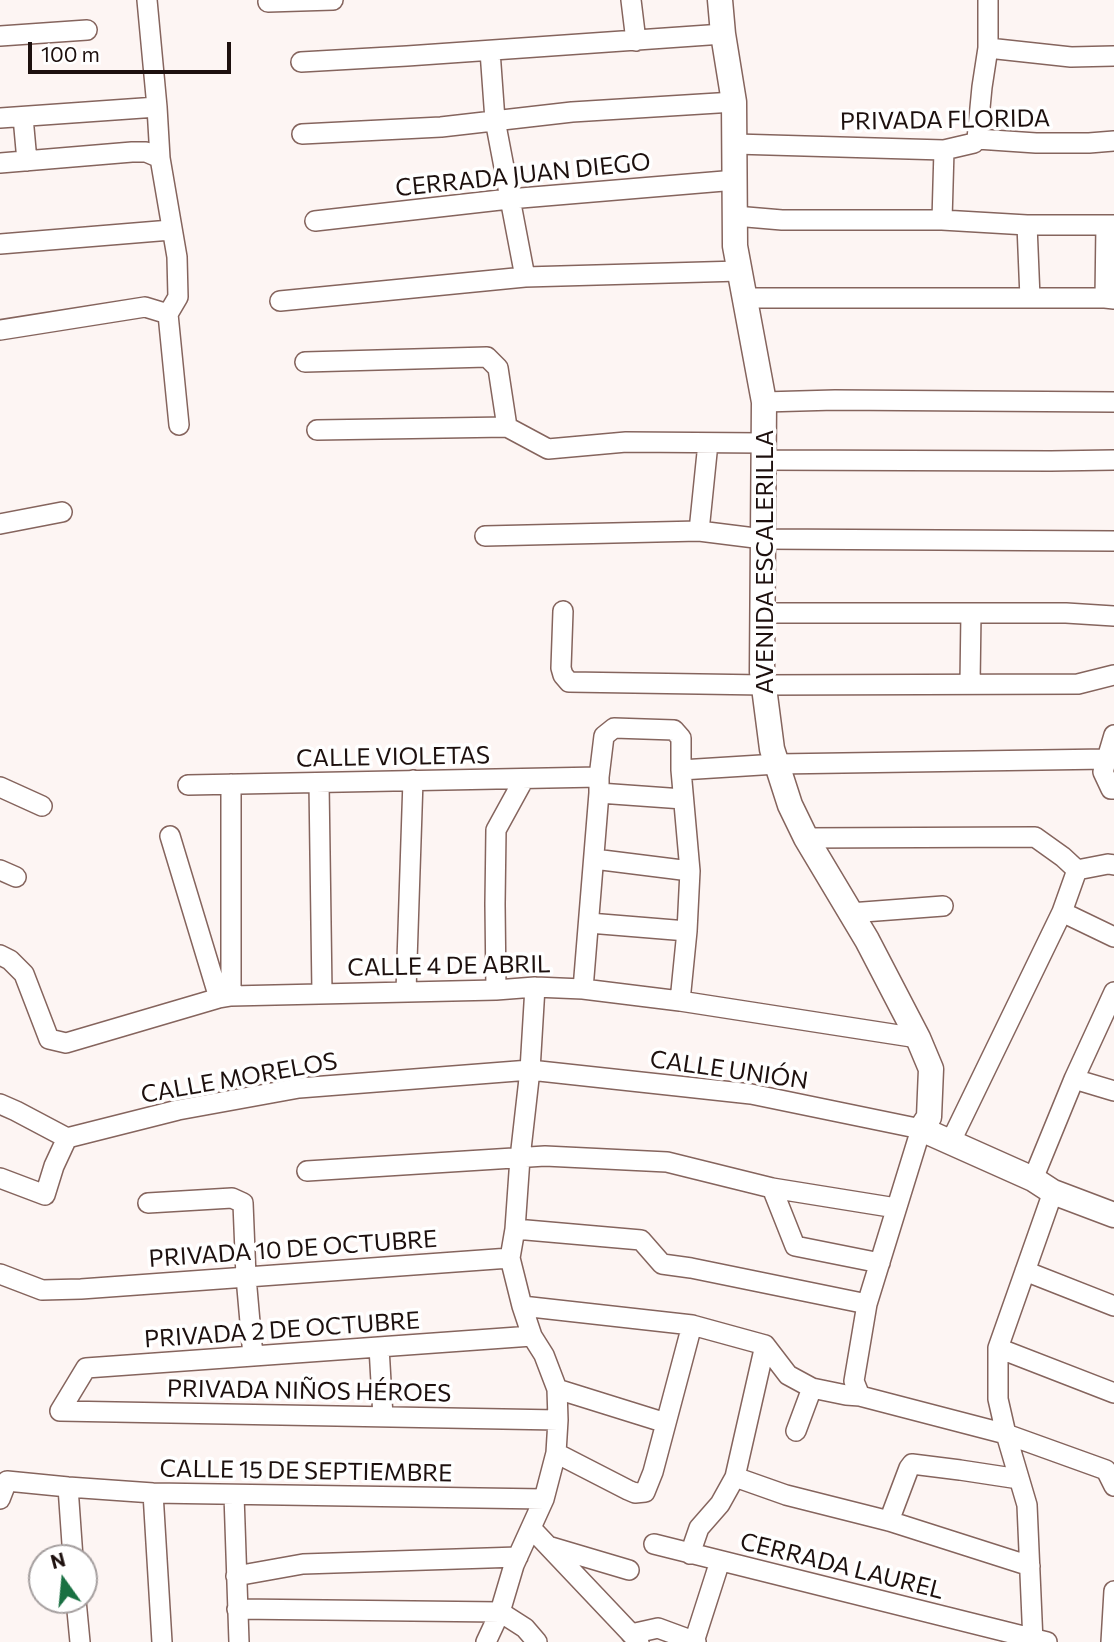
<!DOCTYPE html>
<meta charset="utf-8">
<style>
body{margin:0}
#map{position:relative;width:1114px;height:1642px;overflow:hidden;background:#fdf5f3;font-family:Commissioner,sans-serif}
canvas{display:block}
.north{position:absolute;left:28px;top:1544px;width:70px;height:70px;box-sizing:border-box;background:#fff;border:2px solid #a59f9f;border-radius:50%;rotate:345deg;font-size:19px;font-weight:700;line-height:28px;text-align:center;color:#1d100e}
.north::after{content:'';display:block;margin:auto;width:24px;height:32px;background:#197042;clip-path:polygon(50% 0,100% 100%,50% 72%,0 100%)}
.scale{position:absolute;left:28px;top:42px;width:203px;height:32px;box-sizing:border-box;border:4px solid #1d100e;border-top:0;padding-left:9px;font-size:21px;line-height:24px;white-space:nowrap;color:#1d100e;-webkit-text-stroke:5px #fff;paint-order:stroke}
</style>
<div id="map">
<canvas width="1114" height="1642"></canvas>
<div class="north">N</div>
<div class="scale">100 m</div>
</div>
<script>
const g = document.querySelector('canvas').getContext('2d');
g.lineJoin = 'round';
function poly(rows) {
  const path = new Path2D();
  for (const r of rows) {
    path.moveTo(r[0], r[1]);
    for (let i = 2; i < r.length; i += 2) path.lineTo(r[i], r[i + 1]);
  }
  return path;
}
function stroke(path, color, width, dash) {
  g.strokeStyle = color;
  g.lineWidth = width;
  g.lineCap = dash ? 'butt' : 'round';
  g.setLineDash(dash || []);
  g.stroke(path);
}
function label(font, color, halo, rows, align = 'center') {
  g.font = font + ' Commissioner,sans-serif';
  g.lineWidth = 7;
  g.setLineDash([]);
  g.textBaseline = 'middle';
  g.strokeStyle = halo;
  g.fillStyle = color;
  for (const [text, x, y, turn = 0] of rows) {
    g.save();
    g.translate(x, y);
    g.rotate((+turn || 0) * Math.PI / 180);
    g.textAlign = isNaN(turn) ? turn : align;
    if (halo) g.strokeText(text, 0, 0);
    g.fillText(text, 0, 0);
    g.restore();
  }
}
const minor = poly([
 [147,0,157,107,160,158],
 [631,0,636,41],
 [268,2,333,0],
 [0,36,87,30],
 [988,48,1071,57,1114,56],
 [490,51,495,120,525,277],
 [301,62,407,56,723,34],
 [23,117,27,161],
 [0,118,157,107],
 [302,134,441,127,572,112,734,102],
 [977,139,982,87,988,48,988,0],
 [735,144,944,150,974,143,977,139,1036,143,1089,143,1114,141],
 [0,163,132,152,146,152,160,158,177,257,178,297,168,314],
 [735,216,782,220,942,220,1027,225,1114,225],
 [942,220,944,150],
 [315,221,509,199,736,180],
 [1027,225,1030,298],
 [0,244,171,230],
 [745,298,1105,298,1114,299],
 [1105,298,1106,225],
 [280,301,525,277,740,271],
 [168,314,179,425],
 [0,330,145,307,168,314],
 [305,362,487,357,498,368,507,427],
 [764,402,835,400,1114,402],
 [317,430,507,427,548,449,626,442,763,443],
 [708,443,699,531,763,539,1114,541],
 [763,460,1051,461,1114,460],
 [0,524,62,512],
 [485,536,699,531],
 [563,611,561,668,563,675,569,682,764,685,1078,684,1114,675],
 [764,613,1066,613,1114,616],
 [970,684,971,613],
 [1114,735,1103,772,1111,789,1114,789],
 [681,770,777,764,1107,759],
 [319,783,322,993],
 [231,784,231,996],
 [188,785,599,777],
 [0,787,42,806],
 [599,793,683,799],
 [170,836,219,998],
 [806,838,1035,837,1063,857,1077,870,1062,912,951,1141],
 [594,859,690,871],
 [0,870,16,877],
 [1077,870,1108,864,1114,865],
 [1062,912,1114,937],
 [850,913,943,906],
 [589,923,687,931],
 [0,955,10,960,24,974,49,1039,66,1043,219,998,231,996,496,990,535,987,583,989,680,1001,918,1038],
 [583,989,599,793,599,777,604,736,614,728,674,730,681,738,681,770,690,871,687,931,680,1001],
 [496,990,495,904,496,830,524,779],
 [406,991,413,780],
 [1074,1079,1114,1091],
 [0,1104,16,1111,67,1138],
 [307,1171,545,1156,667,1162,772,1188,896,1208],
 [0,1178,45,1195,54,1166,67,1138,178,1110,299,1088,530,1070,751,1094,921,1129,867,1304,854,1381,860,1396,1006,1434,1106,1470,1114,1486],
 [1033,1179,1074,1079,1114,992],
 [772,1188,795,1246,880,1263],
 [148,1203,232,1198,243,1203,246,1277,253,1356],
 [515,1229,641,1240,662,1264,691,1268,867,1304],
 [1025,1271,1114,1306],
 [0,1274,42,1290,81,1289,510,1258],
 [522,1306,692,1325,765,1345,788,1375,812,1388,846,1395,860,1396],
 [379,1347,383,1417],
 [998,1348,1114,1393],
 [557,1389,666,1423],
 [60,1411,558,1420],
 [60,1411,86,1368,532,1336],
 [796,1431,812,1388],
 [556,1453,628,1490,635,1493,645,1492,653,1472,692,1325],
 [735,1477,786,1495,889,1521,1030,1566],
 [7,1481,68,1487,153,1493,544,1499],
 [68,1487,73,1558],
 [153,1493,162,1642],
 [234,1495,239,1642],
 [0,1499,7,1481],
 [889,1521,909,1468,912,1464,960,1470,1019,1479],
 [531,1528,639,1642],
 [654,1544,1047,1642],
 [548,1546,629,1570],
 [690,1554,699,1528,720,1504,735,1477,765,1345],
 [236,1576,303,1564,518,1557],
 [76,1600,80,1642],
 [237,1609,500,1612,525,1628,537,1642],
 [631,1634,658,1628,696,1642],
 [486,1642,500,1612,514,1565,544,1499,556,1453,558,1420,557,1389,544,1355,532,1336,522,1306,510,1258,515,1229,520,1158,530,1070,535,987],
 [694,1642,720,1561],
 [1033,1642,1027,1505,1006,1434,998,1399,998,1348,1053,1192],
 [1111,1642,1114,1591]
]);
const major = poly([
 [720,0,723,34,734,102,735,246,764,402,762,672,772,749,790,805,806,838,867,940,918,1038,931,1069,929,1117,921,1129,1033,1179,1053,1192,1114,1215]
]);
const streetNames = [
 ["PRIVADA FLORIDA",945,120,-1],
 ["CERRADA JUAN DIEGO",523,175,-6],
 ["AVENIDA ESCALERILLA",765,562,-90],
 ["CALLE VIOLETAS",393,757,-1],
 ["CALLE 4 DE ABRIL",449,966,-1],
 ["CALLE UNIÓN",729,1070,8],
 ["CALLE MORELOS",239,1078,-10],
 ["PRIVADA 10 DE OCTUBRE",293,1249,-4],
 ["PRIVADA 2 DE OCTUBRE",282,1330,-4],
 ["PRIVADA NIÑOS HÉROES",309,1391,1],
 ["CALLE 15 DE SEPTIEMBRE",306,1471,1],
 ["CERRADA LAUREL",842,1566,14]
];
stroke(minor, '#85645d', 22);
stroke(major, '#85645d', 27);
stroke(minor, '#fff', 19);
stroke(major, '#fff', 24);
label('24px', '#1d100e', '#fff', streetNames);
</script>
